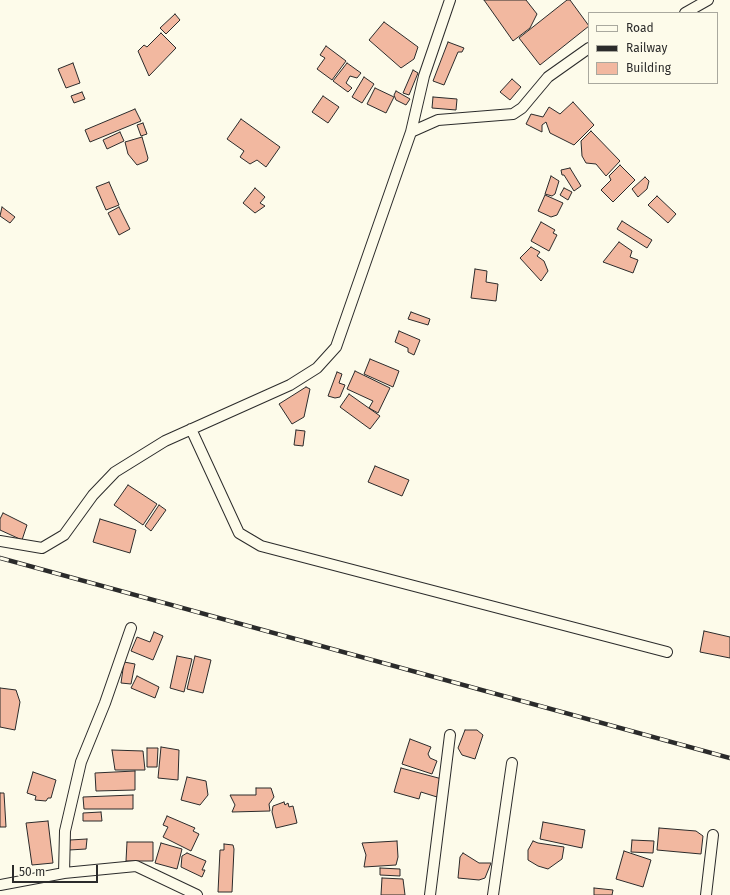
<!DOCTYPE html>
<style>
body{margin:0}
#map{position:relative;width:730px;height:895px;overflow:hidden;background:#fdfbea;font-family:"Fira Sans",sans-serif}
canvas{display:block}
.legend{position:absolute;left:588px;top:12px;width:130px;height:72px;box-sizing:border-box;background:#fdfbea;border:1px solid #a9a89e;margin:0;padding:5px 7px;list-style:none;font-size:12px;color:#2b2b2b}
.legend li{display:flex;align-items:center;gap:8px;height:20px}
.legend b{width:20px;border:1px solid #a9a89e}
.scale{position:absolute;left:12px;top:865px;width:86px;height:18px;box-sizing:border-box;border:2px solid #2b2b2b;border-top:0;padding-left:5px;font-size:12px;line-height:14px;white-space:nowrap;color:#2b2b2b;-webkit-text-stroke:3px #fdfbea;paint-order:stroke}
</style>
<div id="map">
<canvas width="730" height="895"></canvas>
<ul class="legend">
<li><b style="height:5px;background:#fdfbea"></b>Road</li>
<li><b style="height:5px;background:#2b2b2b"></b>Railway</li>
<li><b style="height:11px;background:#f2b8a0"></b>Building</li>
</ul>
<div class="scale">50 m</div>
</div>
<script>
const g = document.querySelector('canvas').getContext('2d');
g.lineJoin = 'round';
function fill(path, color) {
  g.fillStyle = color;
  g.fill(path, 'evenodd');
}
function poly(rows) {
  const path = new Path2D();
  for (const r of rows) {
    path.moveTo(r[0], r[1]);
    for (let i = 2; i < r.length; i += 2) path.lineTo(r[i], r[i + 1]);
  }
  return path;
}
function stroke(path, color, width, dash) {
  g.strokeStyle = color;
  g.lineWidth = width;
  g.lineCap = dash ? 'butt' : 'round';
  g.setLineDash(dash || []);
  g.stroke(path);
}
const building = poly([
 [484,0,526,0,537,14,530,28,513,41,484,0],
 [567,0,570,0,589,26,540,65,519,38,567,0],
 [175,14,180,20,166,34,160,28,175,14],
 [384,22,418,47,414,59,401,68,369,40,384,22],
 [161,33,176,48,149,76,138,51,144,45,147,47,161,33],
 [448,42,464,48,462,52,458,52,444,85,433,81,448,42],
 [326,46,346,61,332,80,317,69,325,58,320,55,326,46],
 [73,63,80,83,66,88,58,69,73,63],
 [347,63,361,73,357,78,350,76,346,83,352,88,348,92,333,81,347,63],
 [413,70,418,73,409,95,403,93,413,70],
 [364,77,374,84,362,103,352,97,364,77],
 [512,79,521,87,510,100,500,92,512,79],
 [375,88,394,97,386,113,367,104,375,88],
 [396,91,410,99,406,105,396,100,394,95,396,91],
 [82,92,85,99,74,103,71,96,82,92],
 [323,96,339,107,328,123,312,112,323,96],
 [433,97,457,99,456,110,432,108,433,97],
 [573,102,594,125,574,145,550,133,546,122,542,125,542,132,526,124,531,114,543,117,549,107,560,114,573,102],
 [135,109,141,121,90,142,85,130,135,109],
 [241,119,280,147,266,167,257,160,250,164,240,157,244,151,227,139,241,119],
 [143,123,147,134,141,136,137,125,143,123],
 [591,131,620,161,606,176,596,164,586,163,582,156,581,141,591,131],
 [120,132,124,141,107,149,103,140,120,132],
 [142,137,148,158,147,161,137,165,128,154,125,142,142,137],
 [620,165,635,180,613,202,601,190,611,180,609,176,620,165],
 [570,168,581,186,574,191,564,175,562,175,561,170,570,168],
 [551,176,559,181,555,194,552,196,545,194,551,176],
 [645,177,649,181,647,189,638,197,632,189,645,177],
 [109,182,119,205,106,210,96,187,109,182],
 [255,188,265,197,260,203,265,206,255,213,243,203,255,188],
 [564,188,572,192,568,200,560,195,564,188],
 [545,195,563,203,557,215,551,217,538,211,545,195],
 [657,196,676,214,668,223,648,205,657,196],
 [2,207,15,217,10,223,0,216,2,207],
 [119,207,130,229,119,235,108,213,119,207],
 [622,221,652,240,647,248,617,229,622,221],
 [541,222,555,230,553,233,557,235,549,251,531,241,541,222],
 [619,242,632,251,630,257,638,260,633,273,603,262,619,242],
 [531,247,540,252,537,256,544,261,548,271,541,281,520,258,531,247],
 [475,269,487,271,486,282,498,284,496,301,471,298,475,269],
 [411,312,430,319,428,325,408,319,411,312],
 [399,331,420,340,414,355,408,352,408,348,395,342,399,331],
 [370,359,399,371,393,387,364,374,370,359],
 [355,371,390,388,378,413,369,408,373,401,347,389,355,371],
 [337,372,342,374,339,383,345,385,340,397,335,398,328,396,337,372],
 [306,387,310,389,304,417,292,424,279,404,306,387],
 [349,394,380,416,370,429,340,407,349,394],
 [296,430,305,431,303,446,294,445,296,430],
 [375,466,409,480,402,496,368,482,375,466],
 [128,485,157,504,143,525,114,505,128,485],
 [159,505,166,510,151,531,145,526,159,505],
 [3,513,27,525,22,540,0,530,0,519,3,513],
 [100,519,136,530,130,553,93,542,100,519],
 [704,631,730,637,730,658,700,652,704,631],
 [154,632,163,636,153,660,131,651,137,637,150,642,154,632],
 [177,656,192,659,184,692,170,688,177,656],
 [195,656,211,660,203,693,187,689,195,656],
 [124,662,135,664,131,684,121,683,124,662],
 [137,676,159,687,155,698,131,688,137,676],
 [0,688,16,690,20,702,15,730,0,727,0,688],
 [465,730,477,730,483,735,475,759,462,755,458,748,465,730],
 [410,739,431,747,428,754,430,758,437,761,432,774,402,764,410,739],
 [161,747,179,750,178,780,158,778,161,747],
 [147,748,158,748,157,767,147,767,147,748],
 [112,750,143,751,145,770,115,770,112,750],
 [401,768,442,779,437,797,421,792,419,799,394,792,401,768],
 [135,771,135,790,96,791,95,773,135,771],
 [33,772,56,780,51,798,48,798,46,801,35,800,36,796,27,793,33,772],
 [187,777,206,781,208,795,200,805,181,800,187,777],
 [256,788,271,788,274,797,269,804,270,811,232,812,235,805,230,795,256,795,256,788],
 [0,793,4,793,6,827,0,827,0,793],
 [133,795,133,809,84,809,83,797,133,795],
 [284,802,285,805,288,803,289,807,293,806,297,823,276,828,272,812,273,806,284,802],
 [101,812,102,821,83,821,83,813,101,812],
 [167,816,195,828,193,831,199,834,191,851,163,837,168,827,163,825,167,816],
 [48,821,53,863,32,865,26,823,48,821],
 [543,822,585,830,582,848,540,839,543,822],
 [659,828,696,831,703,836,701,854,657,850,659,828],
 [87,839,86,849,69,850,70,840,87,839],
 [632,840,654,841,653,853,631,852,632,840],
 [397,841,398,857,396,865,364,867,366,855,362,843,397,841],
 [533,841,538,843,564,847,562,859,548,869,538,866,528,860,528,850,533,841],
 [127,842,153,842,153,861,126,861,127,842],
 [161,843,182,849,177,869,155,863,161,843],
 [224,844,233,845,234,849,232,892,218,892,220,850,224,850,224,844],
 [624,851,651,860,643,887,616,879,624,851],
 [187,853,206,861,202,870,205,870,202,877,181,867,182,856,187,853],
 [463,853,479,863,491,863,485,878,479,880,458,878,460,857,463,853],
 [380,868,400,869,400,876,380,875,380,868],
 [382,878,403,879,405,895,381,895,382,878],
 [594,888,613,890,612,895,594,895,594,888]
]);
const minor = poly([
 [685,13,708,0],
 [411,132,438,120,513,114,522,108,548,77,589,48],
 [191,429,239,533,261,546,667,652],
 [0,541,42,548,64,535,93,495,115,472,165,441,290,385,317,368,336,347,411,132,424,76,450,0],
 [64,873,65,831,81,762,105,703,131,628],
 [0,885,64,873,136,866,197,895],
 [430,895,450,735],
 [493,895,512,763],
 [706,895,713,835]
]);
const rail = poly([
 [0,558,730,758]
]);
fill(building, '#f2b8a0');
stroke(building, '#2b2b2b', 1);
stroke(minor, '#2b2b2b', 12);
stroke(minor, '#fdfbea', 10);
stroke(rail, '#2b2b2b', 4.5);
stroke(rail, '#fdfbea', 3, [9]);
</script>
